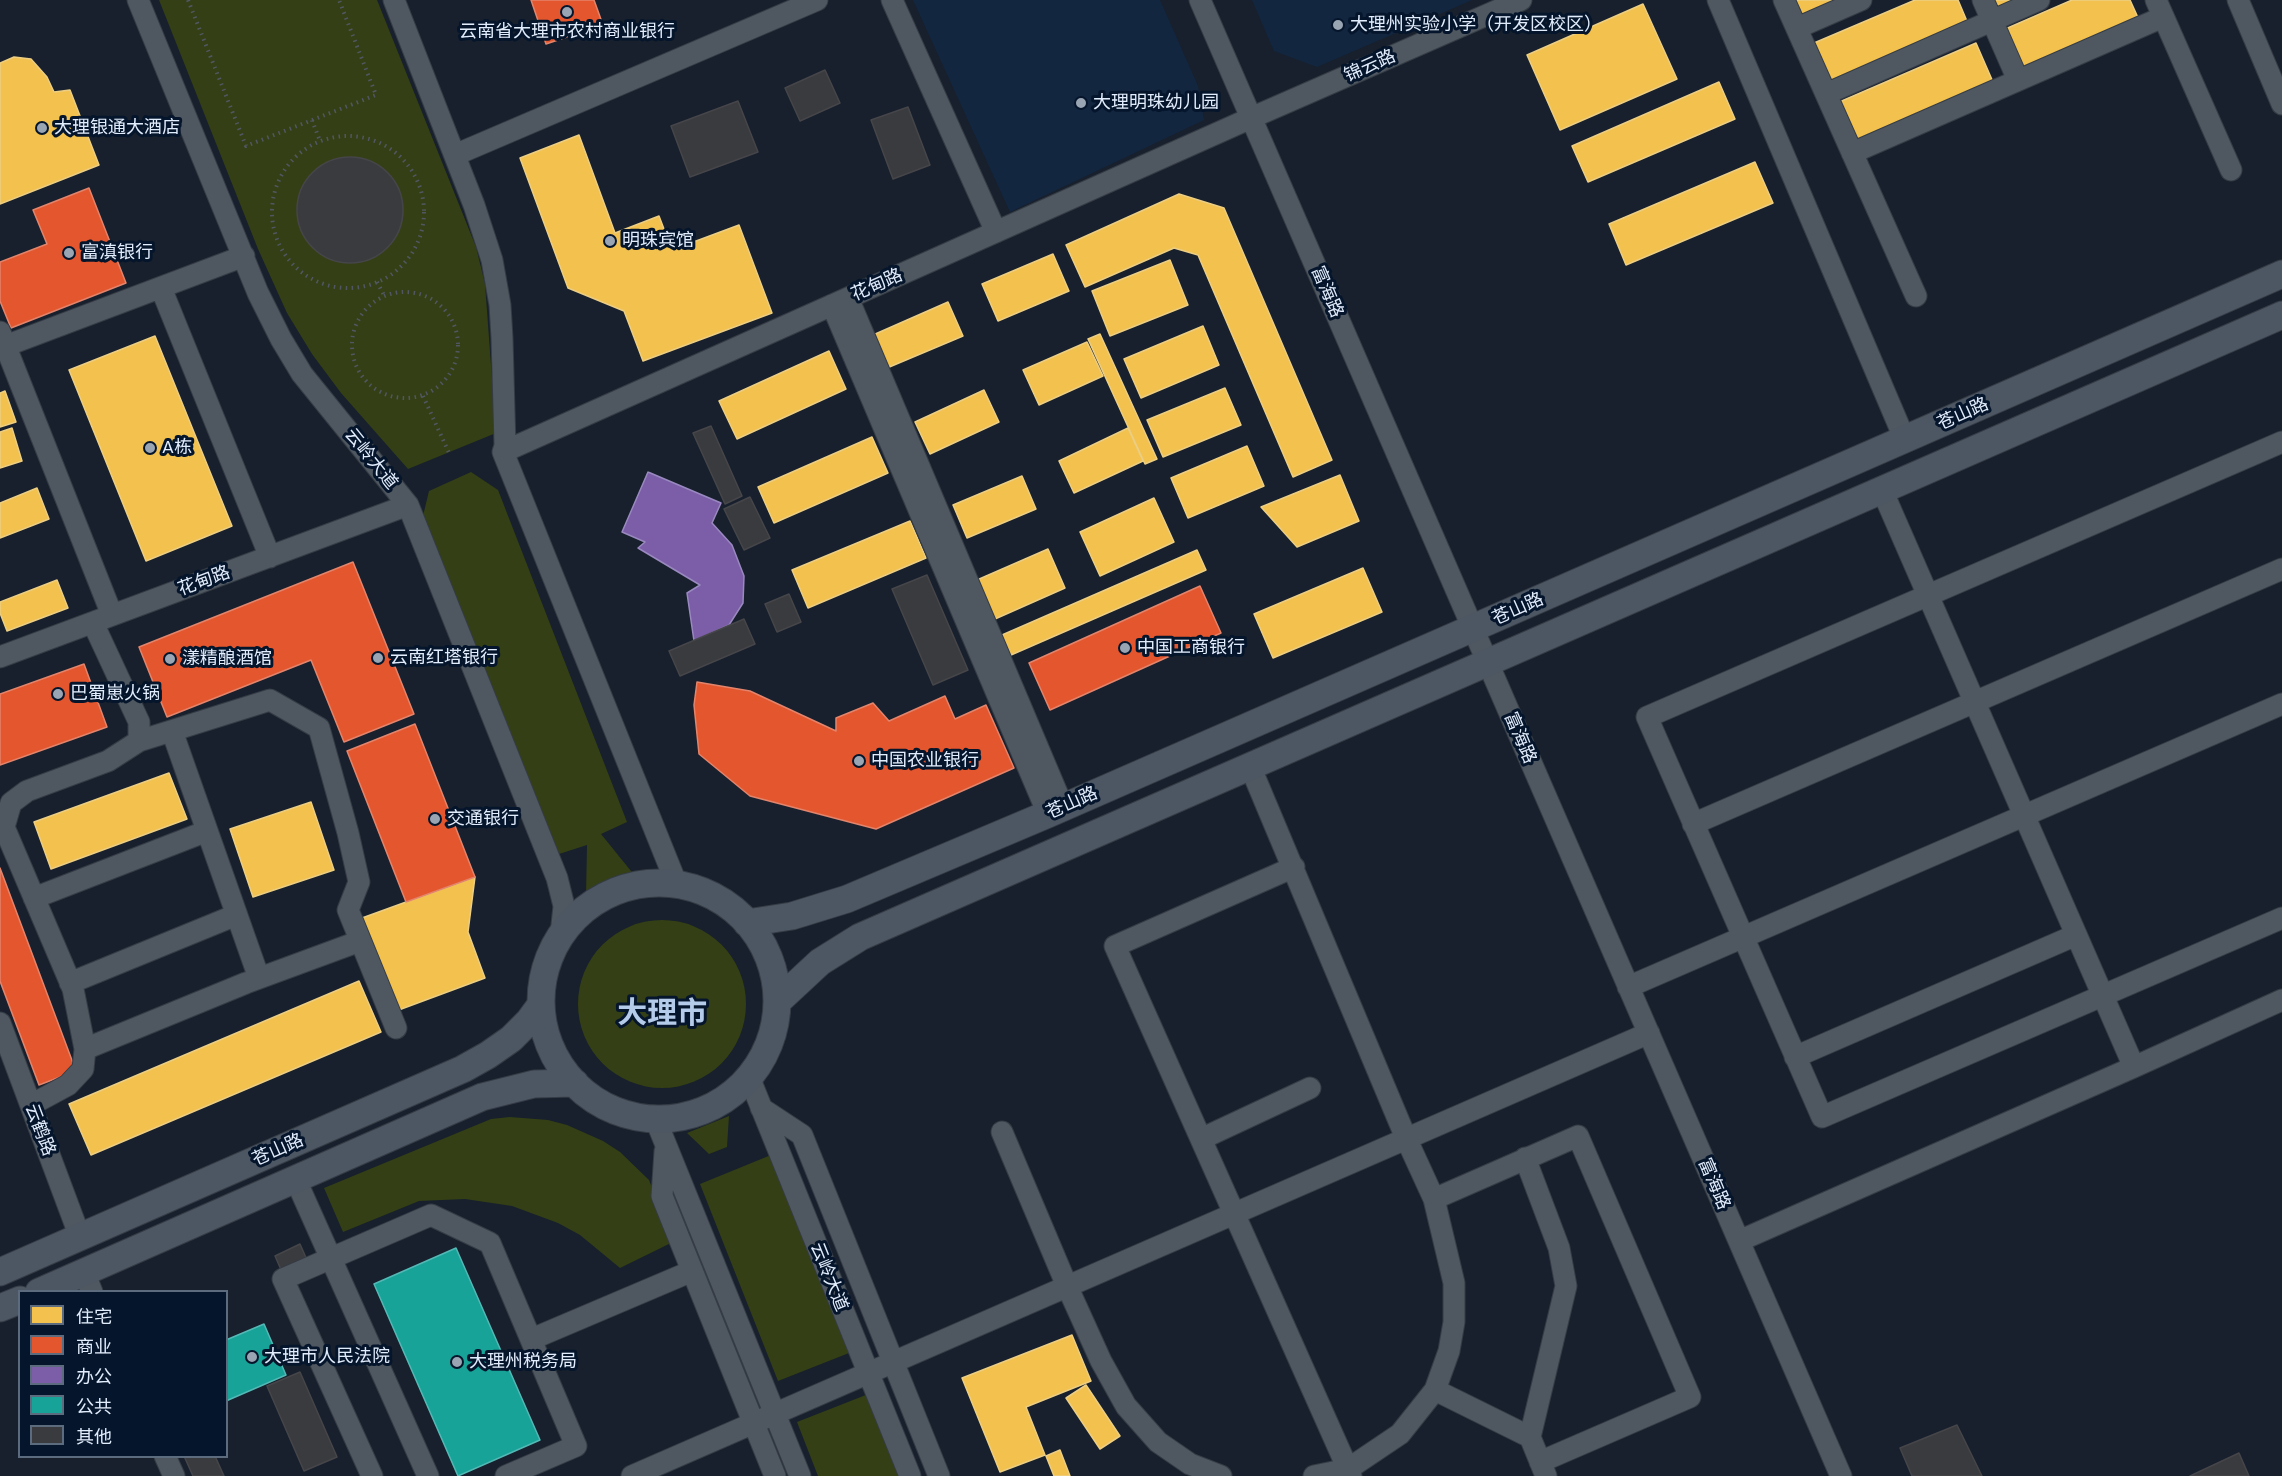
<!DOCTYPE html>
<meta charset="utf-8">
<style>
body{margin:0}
#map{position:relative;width:2282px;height:1476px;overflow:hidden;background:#17202c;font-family:"Work Sans","Noto Sans SC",sans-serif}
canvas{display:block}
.legend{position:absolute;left:18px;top:1290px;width:210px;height:168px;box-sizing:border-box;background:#05152b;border:2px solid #5d6b7f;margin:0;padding:8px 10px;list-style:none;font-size:18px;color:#e1ecfc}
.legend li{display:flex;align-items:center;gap:12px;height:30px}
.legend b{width:30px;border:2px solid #5d6b7f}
</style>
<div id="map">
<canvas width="2282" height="1476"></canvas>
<ul class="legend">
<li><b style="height:16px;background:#f2c14e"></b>住宅</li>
<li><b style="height:16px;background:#e4572e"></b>商业</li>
<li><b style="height:16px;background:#7b5ea7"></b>办公</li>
<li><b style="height:16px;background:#17a398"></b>公共</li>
<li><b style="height:16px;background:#3a3b3e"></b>其他</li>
</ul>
</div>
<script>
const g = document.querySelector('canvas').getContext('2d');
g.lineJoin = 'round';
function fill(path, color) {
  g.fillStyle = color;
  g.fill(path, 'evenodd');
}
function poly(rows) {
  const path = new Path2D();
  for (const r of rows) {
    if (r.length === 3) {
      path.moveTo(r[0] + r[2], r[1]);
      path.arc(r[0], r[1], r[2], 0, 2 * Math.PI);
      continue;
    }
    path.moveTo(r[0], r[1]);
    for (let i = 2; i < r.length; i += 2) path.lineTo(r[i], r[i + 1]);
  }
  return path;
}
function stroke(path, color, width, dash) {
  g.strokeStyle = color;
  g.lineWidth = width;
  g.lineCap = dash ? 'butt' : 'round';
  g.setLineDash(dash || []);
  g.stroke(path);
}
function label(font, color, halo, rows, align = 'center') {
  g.font = font + ' "Work Sans","Noto Sans SC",sans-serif';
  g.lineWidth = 6;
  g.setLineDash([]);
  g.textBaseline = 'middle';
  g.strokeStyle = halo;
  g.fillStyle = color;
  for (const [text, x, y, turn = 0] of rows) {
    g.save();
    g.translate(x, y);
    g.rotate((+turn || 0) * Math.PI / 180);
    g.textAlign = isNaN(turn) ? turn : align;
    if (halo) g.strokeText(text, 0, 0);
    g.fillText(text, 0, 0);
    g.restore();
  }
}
const built = poly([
 [913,0,1160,0,1198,86,1204,120,1010,212],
 [1252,0,1472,0,1317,67,1274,51]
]);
const green = poly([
 [159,0,377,0,476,247,485,284,496,433,408,469,341,393,312,354,287,313,258,249],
 [471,472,498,490,627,822,601,834,635,876,586,896,587,845,559,854,422,520,429,491],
 [662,1004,84],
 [729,1116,727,1147,709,1154,687,1133],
 [510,1117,548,1120,567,1125,603,1141,620,1152,649,1180,673,1242,620,1268,580,1235,558,1223,512,1206,465,1199,419,1201,343,1232,324,1188,491,1119],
 [771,1155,849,1353,778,1381,700,1184],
 [876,1391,909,1476,818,1476,797,1422]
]);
const homes = poly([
 [1792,0,1853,0,1802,23,1792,0],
 [1915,0,1958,0,1969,26,1832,85,1814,43,1915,0],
 [1986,0,2022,0,1992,13,1986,0],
 [2072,0,2130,0,2140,22,2022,74,2003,30,2072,0],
 [1643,4,1677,79,1560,130,1527,55,1643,4],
 [1976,43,1993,82,1855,142,1837,103,1976,43],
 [14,57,31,59,47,77,54,92,70,90,99,165,0,204,0,63,14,57],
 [1719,82,1735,119,1588,182,1572,146,1719,82],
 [579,135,615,233,659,216,672,250,739,225,772,313,643,361,624,311,568,288,520,158,579,135],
 [1755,162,1773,203,1626,265,1609,224,1755,162],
 [1179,194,1224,208,1332,460,1293,477,1198,255,1174,248,1085,287,1066,245,1179,194],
 [1053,254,1069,291,998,321,982,284,1053,254],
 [1170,260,1188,305,1110,336,1092,291,1170,260],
 [948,302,963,336,887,368,873,335,948,302],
 [1203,326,1219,365,1141,398,1124,359,1203,326],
 [1100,334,1157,459,1145,464,1088,339,1100,334],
 [155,336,232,526,146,561,69,370,155,336],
 [1087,342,1103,376,1039,405,1023,370,1087,342],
 [829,351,846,389,737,439,719,401,829,351],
 [1225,388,1241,425,1163,457,1147,420,1225,388],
 [984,390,999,422,930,454,915,422,984,390],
 [5,391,16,422,0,427,0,393,5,391],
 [12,428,22,461,0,468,0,432,12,428],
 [1128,428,1143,461,1074,493,1059,461,1128,428],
 [872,437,888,473,774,523,758,487,872,437],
 [1247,446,1264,486,1188,518,1171,478,1247,446],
 [1340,475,1359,521,1297,547,1261,507,1340,475],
 [1022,476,1036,509,967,538,953,505,1022,476],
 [37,488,49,519,0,538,0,503,37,488],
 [1154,498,1174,542,1100,576,1080,532,1154,498],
 [910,521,926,558,808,608,792,570,910,521],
 [1048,549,1065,588,995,619,977,580,1048,549],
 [1197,550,1206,570,1011,655,1002,635,1197,550],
 [1363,568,1382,612,1273,658,1254,614,1363,568],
 [57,580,68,608,7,631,0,613,0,602,57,580],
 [169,773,187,819,51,869,34,822,169,773],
 [311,802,334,870,253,897,230,829,311,802],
 [475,877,468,932,485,978,396,1011,362,918,475,877],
 [359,981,381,1032,91,1155,69,1104,359,981],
 [1072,1335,1091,1381,1026,1407,1045,1455,1000,1472,962,1378,1072,1335],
 [1086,1385,1120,1436,1100,1449,1066,1398,1086,1385],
 [1060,1450,1070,1476,1054,1476,1046,1456,1060,1450]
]);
const shops = poly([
 [531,0,594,0,603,25,546,44,531,0],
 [89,188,126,283,11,328,0,301,0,262,47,244,33,210,89,188],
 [353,562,414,714,344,742,311,660,167,717,139,647,353,562],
 [1200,586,1221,633,1050,710,1029,663,1200,586],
 [84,664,107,727,0,765,0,694,84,664],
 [697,682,750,691,836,731,836,718,873,703,889,721,945,696,955,719,986,705,1014,768,876,829,750,796,699,754,694,705,697,682],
 [415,724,475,877,406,902,347,751,415,724],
 [0,868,76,1071,39,1085,0,981,0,868]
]);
const offices = poly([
 [648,472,721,503,712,523,732,545,744,576,743,603,729,625,694,641,687,593,700,585,638,548,645,542,622,532,648,472]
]);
const public = poly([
 [456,1248,540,1440,458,1476,374,1284,456,1248],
 [264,1324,286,1375,226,1401,226,1340,264,1324]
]);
const building = poly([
 [825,70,840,103,800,121,785,88,825,70],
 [738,101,758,152,690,177,671,126,738,101],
 [908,107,930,165,893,179,871,120,908,107],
 [350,210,53],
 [711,426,742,496,725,504,693,433,711,426],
 [750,497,770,538,744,550,724,509,750,497],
 [927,575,968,670,933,685,892,589,927,575],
 [789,594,801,622,777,632,765,604,789,594],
 [744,619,755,644,680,676,669,651,744,619],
 [300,1244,307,1260,282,1272,275,1256,300,1244],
 [300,1372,337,1457,304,1471,267,1386,300,1372],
 [1957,1425,1982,1476,1912,1476,1900,1448,1957,1425],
 [2239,1453,2249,1476,2190,1476,2239,1453],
 [184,1456,215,1456,224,1476,193,1476,184,1456]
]);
const path = poly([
 [188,0,246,146,376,95,339,0],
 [312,120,320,141],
 [348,212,76],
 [377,282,385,297],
 [405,345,53],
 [423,396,450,455]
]);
const minor = poly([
 [138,0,258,293,281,339,302,374,408,505,557,878,564,906,561,934],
 [394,0,474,205,492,260,500,305,502,338,505,446,503,452,677,885],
 [892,0,996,232],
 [1200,0,1841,1476],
 [1718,0,1905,440],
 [1784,0,1916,296],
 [1983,0,2018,80],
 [2156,0,2231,170],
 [2238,0,2282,104],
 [1797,28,1861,0],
 [1826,94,2039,0],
 [1852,153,2163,17],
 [455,155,817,0],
 [161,288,270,557],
 [848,298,1063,807],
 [832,305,1048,814],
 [0,332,112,615],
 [0,348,244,256],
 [2282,442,1647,717,1822,1117,2282,918],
 [503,452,1251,118,1521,0],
 [1882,490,2134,1067],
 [93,623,139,722,139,741],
 [0,657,408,505],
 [172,731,259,978],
 [1250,766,1406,1138,1434,1199,1454,1283,1454,1322,1449,1351,1435,1390,1400,1434,1348,1469,1314,1476],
 [1693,824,2282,569],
 [1294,867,1115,946,1351,1476],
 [34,898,207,831],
 [70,983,236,915],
 [1628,987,2282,704],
 [0,1023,80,1237],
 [85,1049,246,983,360,941],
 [1795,1057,2076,935],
 [749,1077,910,1476],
 [31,1105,68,1085,83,1069,85,1049,73,989,4,827,11,803,27,791,108,761,139,741,270,700,319,728,348,833,359,882,348,910,396,1028],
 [761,1108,802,1135,939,1476],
 [655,1118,800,1476],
 [1002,1132,1067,1286,1101,1361,1126,1406,1158,1442,1190,1464,1221,1476],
 [1201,1139,1310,1088],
 [665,1151,662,1196,775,1476],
 [1525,1158,1559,1248,1566,1286,1530,1437],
 [295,1178,428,1476],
 [1434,1199,1578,1136,1690,1397,1540,1462],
 [1739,1241,2134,1067,2282,1000],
 [84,1272,92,1292],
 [532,1339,692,1271],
 [1435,1390,1530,1437,1546,1476],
 [165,1456,174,1476],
 [372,1476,283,1279,431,1215,490,1243,576,1446,506,1476],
 [632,1476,1649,1033]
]);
const major = poly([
 [659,1001,118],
 [747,923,792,916,847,899,1048,814,2282,274],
 [777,1002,820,962,860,937,2282,315],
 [0,1272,463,1069,488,1055,511,1039,529,1021,540,1006],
 [39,1292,482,1097,534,1084,575,1083],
 [0,1308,20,1300]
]);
const markers = [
 [567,12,6,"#9aa5b3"],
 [1338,25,6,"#9aa5b3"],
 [1081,103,6,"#9aa5b3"],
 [42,128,6,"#9aa5b3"],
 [610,241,6,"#9aa5b3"],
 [69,253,6,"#9aa5b3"],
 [150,448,6,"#9aa5b3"],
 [1125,648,6,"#9aa5b3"],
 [378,658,6,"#9aa5b3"],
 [170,659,6,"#9aa5b3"],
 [58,694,6,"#9aa5b3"],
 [859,761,6,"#9aa5b3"],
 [435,819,6,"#9aa5b3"],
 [252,1357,6,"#9aa5b3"],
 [457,1362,6,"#9aa5b3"]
];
const poiNames = [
 ["大理州实验小学（开发区校区）",1350,25],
 ["云南省大理市农村商业银行",567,32,"center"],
 ["大理明珠幼儿园",1093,103],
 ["大理银通大酒店",54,128],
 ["明珠宾馆",622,241],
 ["富滇银行",81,253],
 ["A栋",162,448],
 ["中国工商银行",1137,648],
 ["云南红塔银行",390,658],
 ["漾精酿酒馆",182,659],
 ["巴蜀崽火锅",70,694],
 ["中国农业银行",871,761],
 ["交通银行",447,819],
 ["大理市人民法院",264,1357],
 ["大理州税务局",469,1362]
];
const streetNames = [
 ["锦云路",1370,66,-24],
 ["花甸路",877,285,-24],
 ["富海路",1327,292,67],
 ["苍山路",1963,414,-24],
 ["云岭大道",371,459,51],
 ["花甸路",204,581,-20],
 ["苍山路",1518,609,-24],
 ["富海路",1520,738,67],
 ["苍山路",1072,803,-24],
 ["云鹤路",40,1130,69],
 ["苍山路",278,1150,-24],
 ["富海路",1714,1184,67],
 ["云岭大道",829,1277,68]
];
const townNames = [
 ["大理市",662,1014]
];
fill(built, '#132640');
fill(green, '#343f15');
fill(homes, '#f2c14e');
stroke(homes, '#edce82', 1.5);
fill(shops, '#e4572e');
stroke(shops, '#e3846c', 1.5);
fill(offices, '#7b5ea7');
stroke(offices, '#9a89c0', 1.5);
fill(public, '#17a398');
stroke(public, '#54b9b6', 1.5);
fill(building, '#3a3b3e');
stroke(building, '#46464a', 1.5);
stroke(minor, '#353c46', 23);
stroke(major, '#353c46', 29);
stroke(path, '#515762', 4, [1.5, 4.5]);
stroke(minor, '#4f5760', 21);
stroke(major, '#4d5764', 27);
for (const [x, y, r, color] of markers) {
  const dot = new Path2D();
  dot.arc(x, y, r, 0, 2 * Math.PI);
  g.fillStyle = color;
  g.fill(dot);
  stroke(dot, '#05152b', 2);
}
label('18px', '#e1ecfc', '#05152b', poiNames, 'left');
label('18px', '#e1ecfc', '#05152b', streetNames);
label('bold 30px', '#b4cbe9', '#05152b', townNames);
</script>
